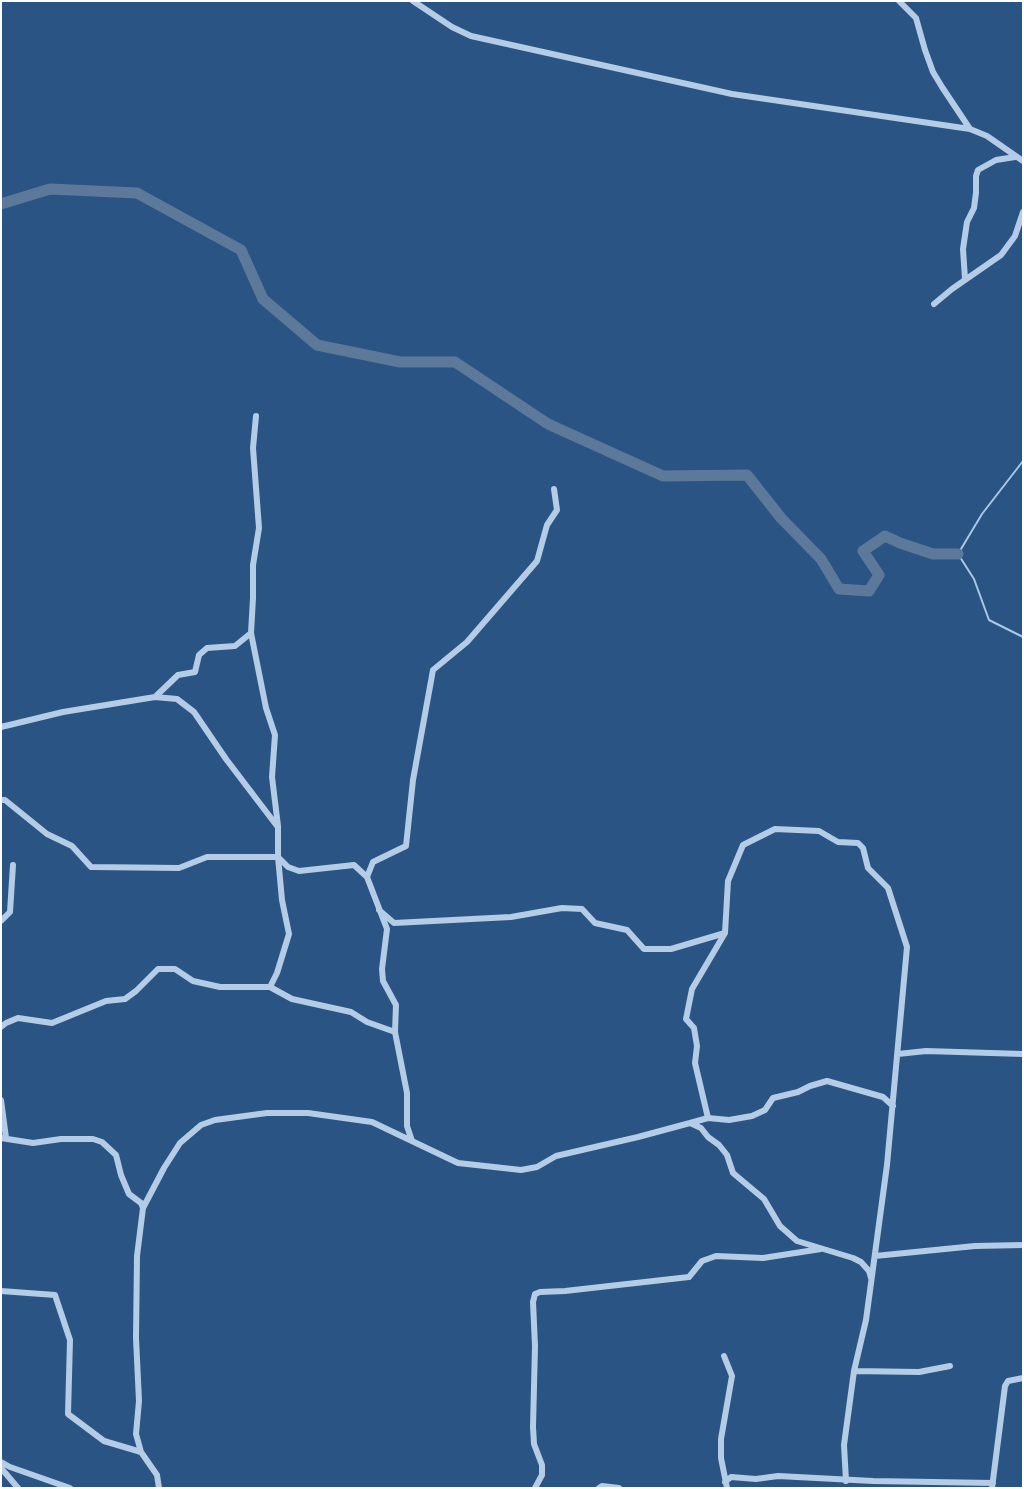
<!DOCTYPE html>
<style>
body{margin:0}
#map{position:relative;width:1024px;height:1489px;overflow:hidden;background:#2a5483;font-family:Raleway,sans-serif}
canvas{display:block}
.frame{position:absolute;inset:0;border:2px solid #fff;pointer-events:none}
</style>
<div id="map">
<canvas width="1024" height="1489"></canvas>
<div class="frame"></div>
</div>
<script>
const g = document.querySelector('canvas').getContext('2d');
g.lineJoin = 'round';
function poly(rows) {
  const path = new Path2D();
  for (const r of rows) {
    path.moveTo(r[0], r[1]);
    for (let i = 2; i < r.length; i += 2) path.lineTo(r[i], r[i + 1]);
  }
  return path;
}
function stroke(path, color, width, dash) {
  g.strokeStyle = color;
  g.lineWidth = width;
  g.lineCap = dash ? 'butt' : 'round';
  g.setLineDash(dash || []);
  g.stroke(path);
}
const stream = poly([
 [1023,461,982,514,958,554,974,579,989,620,1023,637]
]);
const river = poly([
 [1,204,50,189,137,193,241,250,263,299,317,345,400,362,455,362,548,424,663,476,747,475,781,518,821,559,839,589,869,591,879,575,863,551,885,536,900,543,933,554,958,554]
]);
const minor = poly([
 [413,1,452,27,471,36,732,94,970,129,987,136,1023,161],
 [899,1,916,18,925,50,933,72,942,87,970,129],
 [965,279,963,249,967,222,974,208,976,193,976,176,978,170,996,160,1015,157],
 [934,304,952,289,1001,255,1015,236,1023,212],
 [256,416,253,448,259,528,253,565,253,598,251,633,266,708,275,735,272,777,278,826,278,857,288,867,299,871,354,865,367,877,387,929,382,969,383,981,396,1005,395,1032,407,1093,407,1126,412,1141],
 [155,697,178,675,195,672,199,655,207,648,235,646,251,633],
 [1,727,63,712,155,697,177,699,194,712,226,759,277,826],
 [1,800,5,800,47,834,72,846,91,867,179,868,207,857,278,857,282,900,289,934,277,973,270,987],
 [367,877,373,862,406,846,413,780,433,670,467,642,537,561,547,525,557,510,554,489],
 [379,910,394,923,511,917,562,908,582,909,595,923,627,930,644,949,671,949,725,933,728,881,743,845,775,829,819,831,838,842,858,843,863,848,868,868,888,888,907,947,887,1165,866,1320,854,1371,844,1445,846,1481],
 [1,921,10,912,13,865],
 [1,1027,6,1023,18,1018,52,1023,106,1001,125,999,136,991,158,969,175,969,193,981,220,987,270,987,292,999,351,1012,367,1022,395,1032],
 [898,1054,926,1051,1023,1054],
 [1,1100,6,1138],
 [708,1118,695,1063,697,1046,694,1028,686,1019,692,989,725,933],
 [690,1123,708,1118,729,1120,752,1116,765,1110,773,1098,798,1092,810,1086,827,1081,883,1097,893,1106],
 [1,1138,33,1143,61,1139,93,1139,102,1142,116,1155,121,1175,129,1194,141,1203,143,1208],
 [875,1256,975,1246,1023,1245],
 [1,1291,55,1295,70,1340,68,1414,104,1441,141,1452],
 [724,1356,732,1376,721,1439,721,1458,727,1488],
 [854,1371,919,1372,950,1366],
 [1,1462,10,1467,70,1488],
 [1,1468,18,1488],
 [725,1482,731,1477,756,1479,778,1476,873,1481,993,1483],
 [159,1488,157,1475,141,1452,136,1434,139,1401,136,1338,137,1256,143,1208,164,1168,180,1143,201,1125,215,1120,267,1113,308,1113,372,1122,458,1163,521,1170,537,1167,556,1156,638,1137,690,1123,701,1128,708,1137,719,1145,727,1155,733,1173,764,1199,780,1226,797,1241,853,1258,861,1262,869,1271,871,1278],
 [535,1488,542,1475,542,1465,534,1444,533,1427,535,1346,533,1302,535,1294,540,1292,565,1291,689,1277,702,1261,716,1256,763,1258,821,1249],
 [599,1488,602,1486,619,1488],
 [992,1488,1005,1386,1008,1381,1023,1378]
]);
stroke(stream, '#a9c7e6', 2);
stroke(river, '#5d7999', 11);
stroke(minor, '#b4cce6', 6);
</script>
